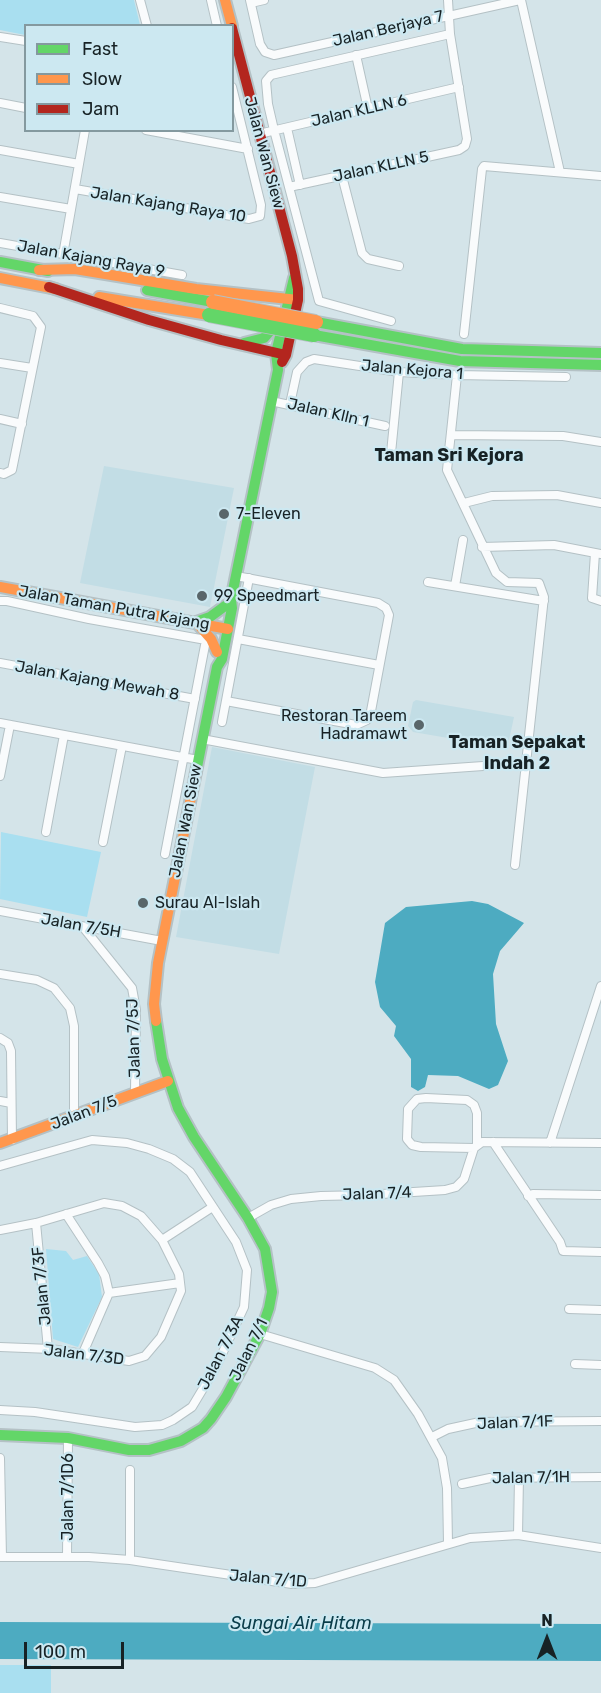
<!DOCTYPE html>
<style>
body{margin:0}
#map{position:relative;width:601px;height:1693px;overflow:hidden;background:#d4e4e9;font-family:Rubik,sans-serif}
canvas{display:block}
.legend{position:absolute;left:24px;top:24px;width:210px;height:108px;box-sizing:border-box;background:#cce8f1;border:2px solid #84999f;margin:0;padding:8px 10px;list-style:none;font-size:18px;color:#172225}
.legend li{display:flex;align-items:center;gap:12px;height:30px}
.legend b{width:30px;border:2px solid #84999f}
.north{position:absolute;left:517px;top:1609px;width:60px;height:60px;-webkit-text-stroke:4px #cce8f1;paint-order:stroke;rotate:0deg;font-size:16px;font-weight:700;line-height:24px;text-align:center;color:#172225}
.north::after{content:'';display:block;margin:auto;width:21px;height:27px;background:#172225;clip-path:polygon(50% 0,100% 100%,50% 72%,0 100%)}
.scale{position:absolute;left:24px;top:1642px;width:100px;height:27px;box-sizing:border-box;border:3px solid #172225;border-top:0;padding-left:8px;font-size:18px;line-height:21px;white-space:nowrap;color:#172225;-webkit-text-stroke:4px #cce8f1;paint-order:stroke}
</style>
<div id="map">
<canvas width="601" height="1693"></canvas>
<ul class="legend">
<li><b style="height:8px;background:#63d668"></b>Fast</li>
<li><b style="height:8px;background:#ff974d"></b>Slow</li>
<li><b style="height:8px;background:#b3261e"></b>Jam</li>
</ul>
<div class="north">N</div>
<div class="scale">100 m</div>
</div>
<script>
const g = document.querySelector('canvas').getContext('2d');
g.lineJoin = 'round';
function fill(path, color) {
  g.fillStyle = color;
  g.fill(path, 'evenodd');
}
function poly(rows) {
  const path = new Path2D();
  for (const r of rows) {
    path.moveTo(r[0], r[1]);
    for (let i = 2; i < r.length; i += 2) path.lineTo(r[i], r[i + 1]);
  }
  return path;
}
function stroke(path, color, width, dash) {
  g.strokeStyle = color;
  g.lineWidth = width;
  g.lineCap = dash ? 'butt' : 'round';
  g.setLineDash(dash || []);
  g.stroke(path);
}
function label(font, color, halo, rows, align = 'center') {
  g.font = font + ' Rubik,sans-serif';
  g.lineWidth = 4.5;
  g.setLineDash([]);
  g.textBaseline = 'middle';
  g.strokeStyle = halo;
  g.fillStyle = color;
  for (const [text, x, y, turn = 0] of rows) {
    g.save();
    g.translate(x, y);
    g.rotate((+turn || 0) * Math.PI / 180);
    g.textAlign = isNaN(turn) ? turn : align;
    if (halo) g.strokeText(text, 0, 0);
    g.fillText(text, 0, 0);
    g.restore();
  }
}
const built = poly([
 [104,466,234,488,210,607,80,583],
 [416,700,514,717,508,745,501,747,413,732,408,726,413,702],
 [212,747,315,767,279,954,176,937]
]);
const green = poly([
 [0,0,134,0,140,25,26,26,25,35,0,30],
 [1,832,101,852,87,917,0,899],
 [46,1249,66,1251,73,1260,87,1256,99,1274,102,1297,78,1347,53,1339],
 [51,1665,51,1693,0,1693,0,1665]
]);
const water = poly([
 [472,901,488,904,524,923,500,951,493,974,496,1024,508,1061,498,1085,489,1089,458,1076,428,1075,425,1087,418,1091,411,1087,411,1059,394,1036,396,1026,380,1007,375,982,385,923,406,907],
 [0,1622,601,1624,601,1661,0,1659]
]);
const street = poly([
 [140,0,147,26],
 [211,0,217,26],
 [250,0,260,44,265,52,274,55,520,0],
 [521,0,560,172],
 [251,3,264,0],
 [0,37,26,41],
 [356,55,368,109],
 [0,103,26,108],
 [287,128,300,185],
 [146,130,248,149],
 [259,134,459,87],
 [0,150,79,164],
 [342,176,362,253,368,259,399,266],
 [289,187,459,150,465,146,467,139,450,34,448,0],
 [75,189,249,219,260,216,261,205,232,87],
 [0,197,71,209],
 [0,243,182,275],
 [63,255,85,130],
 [0,308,33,316,41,327,12,470,4,474,0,473],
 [391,321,319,301,274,130,268,104,266,81,271,75,450,34],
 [464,334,482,169,484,166,601,176],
 [0,363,32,368],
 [457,375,447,470,496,573,507,582,539,583,544,597,515,865],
 [271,401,385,426],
 [290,404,297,372,306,362,314,359,399,372,457,375,566,377],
 [0,419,22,424],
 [451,435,563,436,601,442],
 [391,453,399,372],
 [464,503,492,496,557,495,601,503],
 [482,547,554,545,601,554],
 [595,553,592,598,601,601],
 [428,582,544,601],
 [455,586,463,540],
 [0,601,7,601,89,619,206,640,165,854],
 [238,639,379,665],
 [0,663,195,699],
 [226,701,356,725,367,720,371,711,389,615,386,608,378,603,236,576],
 [222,722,249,578],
 [0,723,198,760],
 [202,739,383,773,526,763],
 [0,776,10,725],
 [46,832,64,735],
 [103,842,122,746],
 [0,911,162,941],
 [83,927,132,988,136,1010,135,1093],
 [0,974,37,980,54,988,70,1008,74,1026,74,1117],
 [0,1038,8,1043,11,1051,12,1140],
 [0,1101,11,1103],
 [493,1142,560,1242,563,1251,601,1252],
 [550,1143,601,986],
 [474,1148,421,1147,412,1145,407,1139,408,1109,417,1099,426,1098,467,1100,474,1105,477,1113,477,1144],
 [0,1166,92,1140,127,1143,149,1149,173,1159,190,1172,236,1242,247,1270,244,1307,216,1367,192,1407,173,1420,162,1425,135,1427,35,1412,0,1410],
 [528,1196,533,1194,601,1195],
 [66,1214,98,1263,105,1276,109,1293,83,1353],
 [248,1218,271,1205,291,1199,321,1196,366,1195,445,1190,456,1187,464,1179,474,1148,482,1142,601,1143],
 [36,1223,48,1349],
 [0,1230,36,1223,104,1203,122,1206,141,1216,162,1240,179,1274,181,1291,161,1337,145,1356,129,1361,51,1349,0,1347],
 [162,1240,211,1208],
 [109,1293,180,1283],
 [569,1309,601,1310],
 [260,1334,375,1368,394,1380,418,1414,442,1458,447,1488,448,1543],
 [575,1364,601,1365],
 [432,1437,448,1429,480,1422,601,1421],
 [0,1458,2,1557],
 [130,1470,130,1560],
 [462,1484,490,1478,601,1477],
 [518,1535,519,1477],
 [0,1557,89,1557,130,1560,292,1584,315,1583,470,1538,518,1535,601,1548],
 [67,1557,68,1438]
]);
const fast = poly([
 [0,262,48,271],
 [147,290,213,302],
 [316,322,462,349,601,353],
 [314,335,460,361,601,365],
 [244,343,264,338,271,330,275,318],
 [196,622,210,617,225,606],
 [196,772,217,667,222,659,232,608,231,600,278,370,276,353,294,278],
 [0,1435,68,1438,129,1450,149,1450,181,1441,203,1428,211,1419,226,1397,260,1334,269,1308,272,1292,265,1249,248,1218,194,1137,178,1108,162,1059,156,1021]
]);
const slow = poly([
 [225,0,232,26],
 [39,270,75,269,196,289,298,300],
 [0,278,56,289],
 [99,297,209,315],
 [0,587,228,629],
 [196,622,211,639,217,652],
 [156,1021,154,1004,158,963,196,772],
 [0,1143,168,1081]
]);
const jam = poly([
 [232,28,292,256,298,289,298,300,286,355,282,362],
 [49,287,149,320,221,340,286,355]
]);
const fastBridge = poly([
 [209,315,314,335]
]);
const slowBridge = poly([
 [213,302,316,322]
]);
const markers = [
 [224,514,6,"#59666a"],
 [202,596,6,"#59666a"],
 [419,725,6,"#59666a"],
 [143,903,6,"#59666a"]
];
const streetNames = [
 ["Jalan Berjaya 7",388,29,-13],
 ["Jalan KLLN 6",359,111,-13],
 ["Jalan Wan Siew",264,153,75],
 ["Jalan KLLN 5",381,167,-12],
 ["Jalan Kajang Raya 10",168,205,9],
 ["Jalan Kajang Raya 9",91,259,10],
 ["Jalan Kejora 1",412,370,5],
 ["Jalan Klln 1",328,413,13],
 ["Jalan Taman Putra Kajang",114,608,10],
 ["Jalan Kajang Mewah 8",97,681,10],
 ["Jalan Wan Siew",186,821,-79],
 ["Jalan 7/5H",81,926,10],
 ["Jalan 7/5J",134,1038,-92],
 ["Jalan 7/5",84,1113,-21],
 ["Jalan 7/4",377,1194,-2],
 ["Jalan 7/3F",42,1286,-96],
 ["Jalan 7/1",249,1350,-64],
 ["Jalan 7/3A",221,1353,-63],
 ["Jalan 7/3D",84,1355,7],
 ["Jalan 7/1F",515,1423,-2],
 ["Jalan 7/1H",531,1478,-1],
 ["Jalan 7/1D6",68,1497,-90],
 ["Jalan 7/1D",268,1579,5]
];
const poiNames = [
 ["7-Eleven",236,514],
 ["99 Speedmart",214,596],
 ["Restoran Tareem",407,716,"right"],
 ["Hadramawt",407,734,"right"],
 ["Surau Al-Islah",155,903]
];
const neighbourhoodNames = [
 ["Taman Sri Kejora",449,456],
 ["Taman Sepakat",517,743],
 ["Indah 2",517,764]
];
const waterNames = [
 ["Sungai Air Hitam",301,1624]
];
fill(built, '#c2dde5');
fill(green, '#a9dff0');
fill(water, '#4dabc1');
stroke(street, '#b4c1c5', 10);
stroke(fast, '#b4c1c5', 14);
stroke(slow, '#b4c1c5', 14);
stroke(jam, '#b4c1c5', 14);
stroke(street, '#f9fbfc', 8);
stroke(fast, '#63d668', 10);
stroke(slow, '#ff974d', 10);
stroke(jam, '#b3261e', 10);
stroke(fastBridge, '#b4c1c5', 16, []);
stroke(slowBridge, '#b4c1c5', 16, []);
stroke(fastBridge, '#63d668', 14);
stroke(slowBridge, '#ff974d', 14);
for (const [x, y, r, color] of markers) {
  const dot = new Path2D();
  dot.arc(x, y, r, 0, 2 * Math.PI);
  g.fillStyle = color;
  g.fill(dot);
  stroke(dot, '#cce8f1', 2);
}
label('16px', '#172225', '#cce8f1', streetNames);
label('16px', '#172225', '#cce8f1', poiNames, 'left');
label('bold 18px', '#172225', '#cce8f1', neighbourhoodNames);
label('italic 18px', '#093c49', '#cce8f1', waterNames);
</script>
